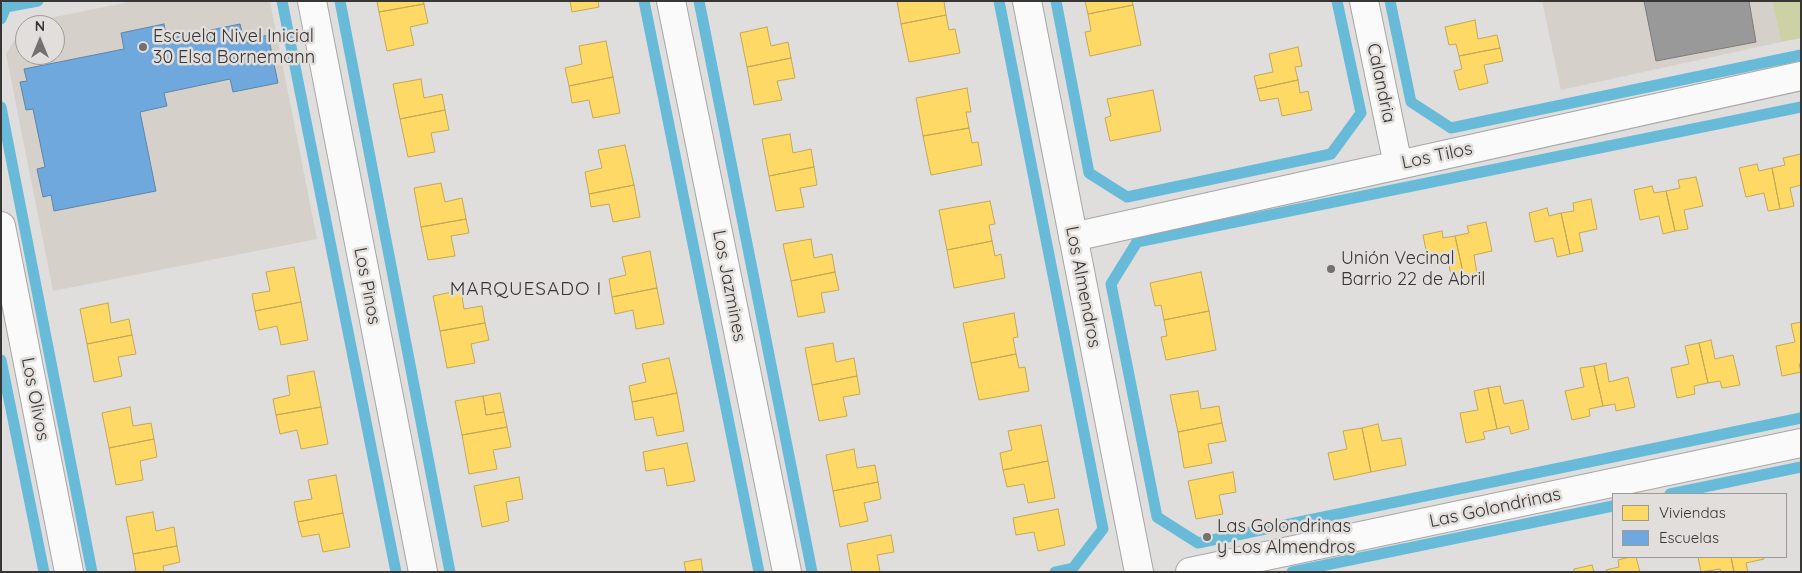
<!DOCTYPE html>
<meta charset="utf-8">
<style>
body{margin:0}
#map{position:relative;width:1802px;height:573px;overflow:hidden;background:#e0dedc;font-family:Quicksand,sans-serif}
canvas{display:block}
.frame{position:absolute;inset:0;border:2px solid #373635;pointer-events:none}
.legend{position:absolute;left:1612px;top:493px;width:175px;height:65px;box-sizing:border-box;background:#e1dedb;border:1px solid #9d9b99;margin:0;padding:6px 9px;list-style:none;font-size:15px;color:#373635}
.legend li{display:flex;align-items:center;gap:10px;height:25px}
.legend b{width:25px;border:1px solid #9d9b99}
.north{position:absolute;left:15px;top:15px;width:50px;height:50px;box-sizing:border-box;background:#e1dedb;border:1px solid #9d9b99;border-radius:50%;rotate:0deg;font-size:14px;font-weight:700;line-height:20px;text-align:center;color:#373635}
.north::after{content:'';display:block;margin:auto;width:18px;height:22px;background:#72716f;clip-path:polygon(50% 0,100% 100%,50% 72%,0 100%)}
</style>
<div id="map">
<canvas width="1802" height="573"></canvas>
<div class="frame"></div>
<ul class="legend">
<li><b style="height:14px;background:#ffd966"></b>Viviendas</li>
<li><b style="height:14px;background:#6fa8dc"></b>Escuelas</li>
</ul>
<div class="north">N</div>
</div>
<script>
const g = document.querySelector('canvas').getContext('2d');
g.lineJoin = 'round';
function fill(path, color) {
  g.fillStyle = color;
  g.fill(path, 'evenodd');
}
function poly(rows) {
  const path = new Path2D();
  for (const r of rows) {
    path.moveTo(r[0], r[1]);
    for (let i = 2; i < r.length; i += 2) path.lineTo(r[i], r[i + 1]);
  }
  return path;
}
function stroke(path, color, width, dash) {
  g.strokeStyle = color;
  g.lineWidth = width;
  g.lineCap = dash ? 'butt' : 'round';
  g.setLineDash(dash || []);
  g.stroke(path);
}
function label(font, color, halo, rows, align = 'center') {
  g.font = font + ' Quicksand,sans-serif';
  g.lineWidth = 5;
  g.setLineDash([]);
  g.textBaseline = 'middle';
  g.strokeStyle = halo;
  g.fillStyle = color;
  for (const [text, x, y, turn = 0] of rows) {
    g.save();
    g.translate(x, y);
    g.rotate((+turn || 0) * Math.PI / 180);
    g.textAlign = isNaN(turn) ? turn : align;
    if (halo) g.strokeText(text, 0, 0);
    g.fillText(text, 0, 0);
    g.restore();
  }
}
const built = poly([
 [134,1,270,1,317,239,53,291,6,54,25,23],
 [25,25,55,25,55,55,25,55],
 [1542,1,1772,1,1781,42,1561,90]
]);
const green = poly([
 [1772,1,1801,1,1801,38,1781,42]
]);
const homes = poly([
 [377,1,423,1,424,4,379,12,377,1],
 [570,1,598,1,599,7,572,12,570,1],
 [897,1,944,1,946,15,901,24,897,1],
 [1085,1,1132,1,1133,5,1088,14,1085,1],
 [424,4,428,23,410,27,414,45,387,51,379,12,424,4],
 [1133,5,1141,45,1090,56,1085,32,1091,31,1088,14,1133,5],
 [946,15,949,30,955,29,960,53,909,62,901,24,946,15],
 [1475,20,1478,39,1497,35,1500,48,1459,56,1456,44,1449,45,1445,27,1475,20],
 [767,27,771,46,788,42,791,58,747,67,740,33,767,27],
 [606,41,613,77,569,86,565,68,582,64,579,46,606,41],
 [1298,47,1302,66,1295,67,1298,80,1257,89,1254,76,1273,72,1269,54,1298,47],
 [1500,48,1503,61,1484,65,1488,83,1459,90,1454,71,1462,69,1459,56,1500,48],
 [791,58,795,78,777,81,782,100,754,105,747,67,791,58],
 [613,77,620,113,593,118,589,100,572,103,569,86,613,77],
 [421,79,424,98,442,94,445,110,400,119,393,84,421,79],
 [1298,80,1300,93,1308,91,1312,110,1282,116,1278,98,1260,101,1257,89,1298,80],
 [967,88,971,112,966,112,969,128,923,136,916,98,967,88],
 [1153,90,1161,131,1110,141,1105,118,1111,116,1107,99,1153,90],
 [445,110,449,130,431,133,435,152,408,157,400,119,445,110],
 [969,128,972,143,978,142,982,165,931,175,923,136,969,128],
 [790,134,793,153,811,149,814,167,769,176,762,139,790,134],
 [625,145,634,185,589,194,585,172,602,168,598,150,625,145],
 [1801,154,1801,185,1790,188,1794,206,1780,209,1772,168,1785,165,1783,158,1801,154],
 [1757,164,1759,171,1772,168,1780,209,1768,211,1764,193,1746,197,1739,168,1757,164],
 [814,167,817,185,800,188,804,207,776,211,769,176,814,167],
 [1696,177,1703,206,1684,210,1688,229,1675,231,1666,191,1680,188,1678,180,1696,177],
 [441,183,445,202,462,198,466,219,421,227,414,188,441,183],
 [634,185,640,217,613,222,609,204,591,207,589,194,634,185],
 [1652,186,1654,193,1666,191,1675,231,1663,234,1659,216,1640,220,1634,190,1652,186],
 [1591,199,1597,229,1579,233,1583,251,1570,254,1561,213,1574,211,1573,203,1591,199],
 [990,201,995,224,989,225,992,241,947,250,939,210,990,201],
 [1547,208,1549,216,1561,213,1570,254,1557,257,1553,238,1535,242,1529,213,1547,208],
 [466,219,469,233,451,236,455,256,428,260,421,227,466,219],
 [1486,222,1492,251,1474,255,1477,274,1464,277,1455,236,1469,233,1467,226,1486,222],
 [1442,231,1443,238,1455,236,1464,277,1452,279,1448,261,1429,265,1423,235,1442,231],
 [811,239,814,258,832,254,835,272,791,281,783,244,811,239],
 [992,241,995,256,1001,254,1005,278,954,288,947,250,992,241],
 [650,251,657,288,612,297,609,279,626,275,622,257,650,251],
 [294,267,301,302,255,311,252,294,270,291,266,272,294,267],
 [835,272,839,290,821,293,825,312,798,317,791,281,835,272],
 [1201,272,1209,311,1164,320,1161,305,1155,306,1150,283,1201,272],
 [657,288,664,324,636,329,633,310,615,314,612,297,657,288],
 [461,290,464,309,482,306,485,323,440,331,433,296,461,290],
 [301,302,308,340,281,345,277,326,259,330,255,311,301,302],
 [108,303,111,323,129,319,132,335,87,344,80,309,108,303],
 [1209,311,1216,350,1166,360,1161,337,1167,336,1164,320,1209,311],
 [1014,313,1018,337,1013,338,1016,354,971,363,963,323,1014,313],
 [1801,322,1801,364,1799,364,1801,372,1782,376,1776,346,1795,342,1791,324,1801,322],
 [485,323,489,340,471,344,475,363,447,368,440,331,485,323],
 [132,335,136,354,118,357,122,376,94,382,87,344,132,335],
 [1711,340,1715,359,1733,355,1740,385,1722,388,1720,381,1708,383,1699,343,1711,340],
 [833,343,836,362,854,358,857,376,812,385,805,348,833,343],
 [1699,343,1708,383,1694,386,1695,394,1677,398,1671,368,1689,364,1685,346,1699,343],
 [1016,354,1019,368,1025,367,1029,391,979,400,971,363,1016,354],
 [669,358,677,393,632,402,629,386,646,382,642,364,669,358],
 [1606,363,1609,382,1628,377,1635,407,1616,411,1615,404,1603,406,1594,366,1606,363],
 [1594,366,1603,406,1589,409,1590,416,1572,420,1565,391,1584,387,1580,368,1594,366],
 [314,371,321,407,276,415,273,399,290,395,287,376,314,371],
 [857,376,860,394,843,397,847,416,819,421,812,385,857,376],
 [1500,386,1504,404,1523,400,1529,429,1511,434,1509,426,1497,429,1488,388,1500,386],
 [1488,388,1497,429,1483,432,1485,439,1466,443,1460,413,1478,410,1474,391,1488,388],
 [1198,391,1201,409,1219,406,1222,423,1178,432,1170,395,1198,391],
 [500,393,504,412,486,415,483,396,500,393],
 [677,393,684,431,657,436,653,417,635,420,632,402,677,393],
 [483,396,486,415,504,412,507,427,462,435,455,401,483,396],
 [130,407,133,426,151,423,154,439,109,448,102,413,130,407],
 [321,407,328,444,301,449,297,430,280,434,276,415,321,407],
 [1222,423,1226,441,1208,444,1212,463,1184,468,1178,432,1222,423],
 [1378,424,1382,441,1401,438,1406,465,1371,472,1362,428,1378,424],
 [1041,425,1048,461,1003,470,1000,453,1012,450,1008,431,1041,425],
 [507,427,511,447,493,450,497,469,469,474,462,435,507,427],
 [1362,428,1371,472,1334,480,1328,453,1347,449,1343,431,1362,428],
 [154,439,157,457,140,461,143,480,116,485,109,448,154,439],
 [687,443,695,481,667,486,664,468,646,471,643,452,687,443],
 [854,449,857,468,875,465,878,482,833,491,826,455,854,449],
 [1048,461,1055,498,1028,503,1024,484,1007,487,1003,470,1048,461],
 [1233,472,1236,492,1219,495,1223,514,1196,519,1188,481,1233,472],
 [336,475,343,513,298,522,294,502,312,499,308,480,336,475],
 [519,477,523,499,506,502,509,521,482,527,474,486,519,477],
 [878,482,881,499,864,503,868,521,840,527,833,491,878,482],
 [1058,509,1065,545,1038,551,1034,532,1016,535,1013,518,1058,509],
 [153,512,156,531,174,527,177,546,133,554,126,517,153,512],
 [343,513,350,547,323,552,319,534,302,537,298,522,343,513],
 [891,535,894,552,877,555,880,572,852,572,847,544,891,535],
 [177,546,180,562,163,566,164,572,136,572,133,554,177,546],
 [1630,557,1636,557,1640,572,1607,572,1606,570,1619,567,1618,560,1630,557],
 [1698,557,1731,557,1734,572,1721,572,1720,569,1701,572,1698,557],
 [1731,557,1764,557,1764,559,1746,563,1748,572,1734,572,1731,557],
 [701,559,703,572,686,572,684,562,701,559],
 [1592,565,1594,572,1574,572,1574,569,1592,565]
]);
const schools = poly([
 [164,24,167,39,240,24,244,41,268,35,278,83,233,92,230,79,164,93,167,106,140,112,156,191,54,211,51,195,43,197,37,169,45,167,33,109,26,110,20,82,27,81,24,69,124,49,121,33,164,24]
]);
const industry = poly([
 [1644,1,1749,1,1756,42,1656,61,1644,1]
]);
const stream = poly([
 [282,1,396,572],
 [340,1,450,572],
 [644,1,759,572],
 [699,1,812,572],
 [999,1,1103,529,1073,568,1055,572],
 [1056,1,1089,173,1127,197,1331,154,1361,113,1337,1],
 [1390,1,1411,102,1451,128,1801,55],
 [1,19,6,7,38,1],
 [1,107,92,572],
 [1801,107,1137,242,1111,284,1157,517,1198,543,1801,418],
 [1,360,44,572],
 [1670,494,1801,467],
 [1292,572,1613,506]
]);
const street = poly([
 [312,1,423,572],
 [671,1,787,572],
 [1027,1,1139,572],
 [1364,1,1398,165],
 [1,226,69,572],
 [1073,237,1801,76],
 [1190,572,1801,443]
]);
const markers = [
 [143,47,5,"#72716f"],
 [1331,269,5,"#72716f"],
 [1207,537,5,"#72716f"]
];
const poiNames = [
 ["Escuela Nivel Inicial",153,37],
 ["30 Elsa Bornemann",153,58],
 ["Unión Vecinal",1341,259],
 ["Barrio 22 de Abril",1341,280],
 ["Las Golondrinas",1217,527],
 ["y Los Almendros",1217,548]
];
const streetNames = [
 ["Calandria",1381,83,78],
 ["Los Tilos",1437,156,-12],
 ["Los Pinos",367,286,79],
 ["Los Jazmines",729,286,79],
 ["Los Almendros",1083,287,79],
 ["Los Olivos",35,399,79],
 ["Las Golondrinas",1495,508,-12]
];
const neighbourhoodNames = [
 ["MARQUESADO I",526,289]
];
fill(built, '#d5d0ca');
fill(green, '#ccd2a6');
fill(homes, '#ffd966');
stroke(homes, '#c3a857', 1);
fill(schools, '#6fa8dc');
stroke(schools, '#5e86aa', 1);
fill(industry, '#999');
stroke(industry, '#7c7b7b', 1);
stroke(stream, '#68bbd8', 11);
stroke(street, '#a8a6a6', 30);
stroke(street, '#fafafa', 28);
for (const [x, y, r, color] of markers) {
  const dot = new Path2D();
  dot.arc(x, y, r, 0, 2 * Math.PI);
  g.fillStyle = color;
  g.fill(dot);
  stroke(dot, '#e1dedb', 2);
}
label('18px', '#373635', '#e1dedb', poiNames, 'left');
label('18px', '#373635', '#e1dedb', streetNames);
g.letterSpacing = '1px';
label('19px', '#373635', '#e1dedb', neighbourhoodNames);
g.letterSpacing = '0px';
</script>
